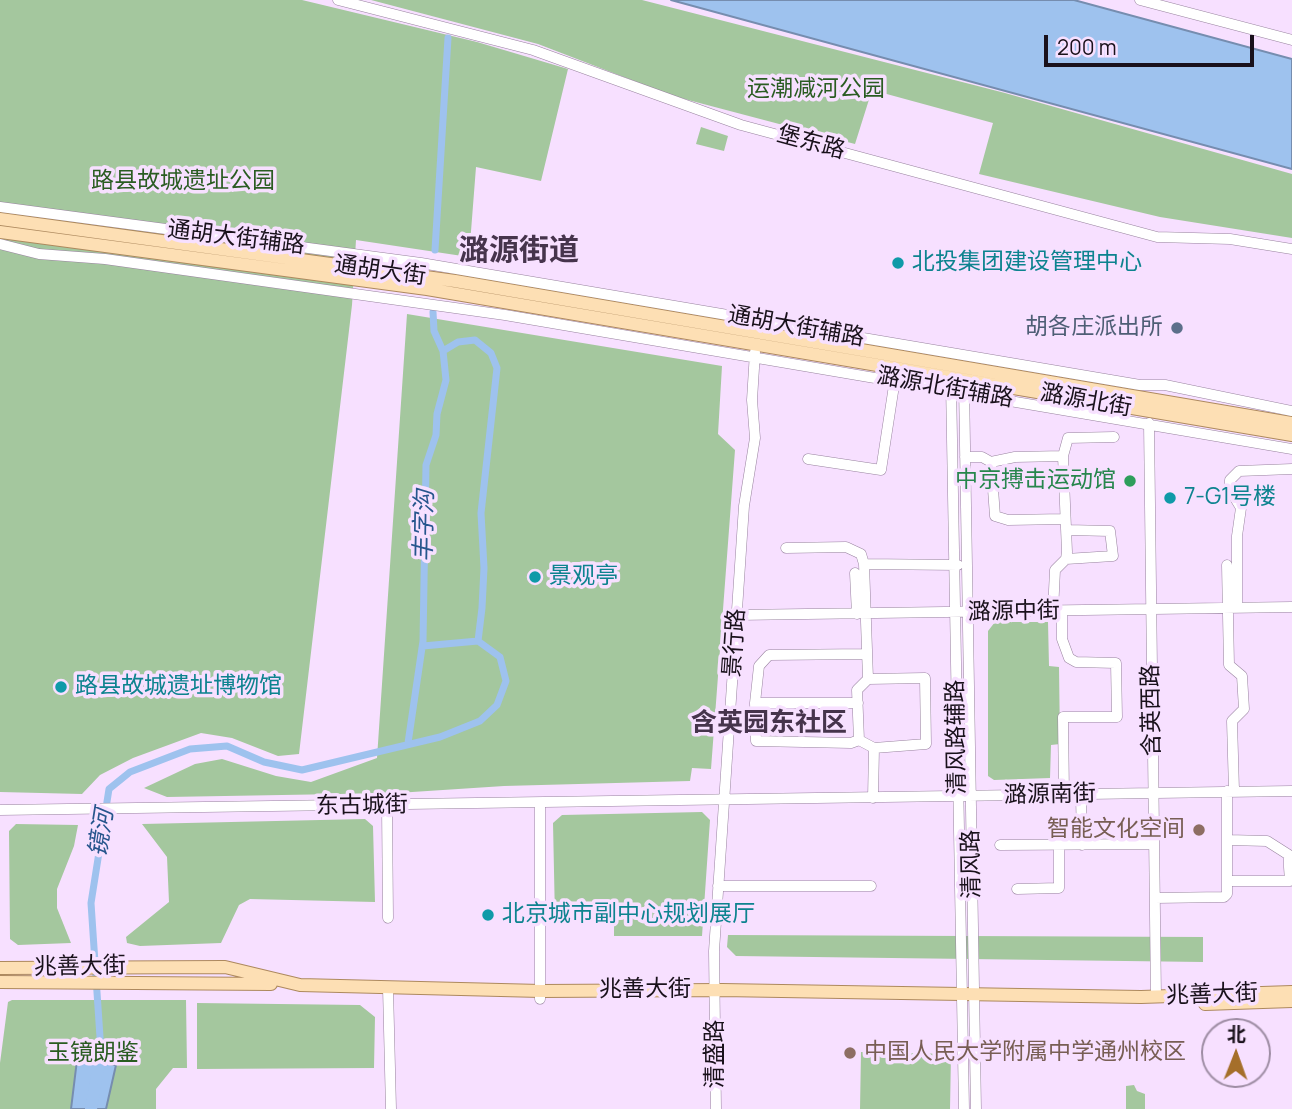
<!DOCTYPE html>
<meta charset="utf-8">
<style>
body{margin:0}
#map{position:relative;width:1292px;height:1109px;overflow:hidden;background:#f7e0ff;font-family:Manrope,"Noto Sans SC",sans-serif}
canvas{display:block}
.north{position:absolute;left:1201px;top:1018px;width:70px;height:70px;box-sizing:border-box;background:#f7e0ff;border:2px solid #9e8da4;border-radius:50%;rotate:1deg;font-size:19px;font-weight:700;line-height:28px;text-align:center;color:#19111b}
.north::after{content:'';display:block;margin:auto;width:24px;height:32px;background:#a56f2a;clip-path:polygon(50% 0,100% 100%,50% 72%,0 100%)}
.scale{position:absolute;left:1044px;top:35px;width:210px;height:32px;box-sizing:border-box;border:4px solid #19111b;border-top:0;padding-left:9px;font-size:21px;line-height:24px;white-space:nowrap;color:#19111b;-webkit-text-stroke:5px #f7e0ff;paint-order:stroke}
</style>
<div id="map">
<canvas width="1292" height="1109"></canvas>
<div class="north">北</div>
<div class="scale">200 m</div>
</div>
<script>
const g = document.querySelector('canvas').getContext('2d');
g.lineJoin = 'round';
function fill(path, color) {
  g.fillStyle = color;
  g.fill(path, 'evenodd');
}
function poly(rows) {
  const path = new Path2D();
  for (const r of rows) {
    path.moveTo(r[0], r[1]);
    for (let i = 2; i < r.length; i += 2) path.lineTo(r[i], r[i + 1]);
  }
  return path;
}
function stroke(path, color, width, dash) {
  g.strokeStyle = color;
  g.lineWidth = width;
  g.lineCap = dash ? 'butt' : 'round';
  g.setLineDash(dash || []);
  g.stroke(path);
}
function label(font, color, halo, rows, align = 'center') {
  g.font = font + ' Manrope,"Noto Sans SC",sans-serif';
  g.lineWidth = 7;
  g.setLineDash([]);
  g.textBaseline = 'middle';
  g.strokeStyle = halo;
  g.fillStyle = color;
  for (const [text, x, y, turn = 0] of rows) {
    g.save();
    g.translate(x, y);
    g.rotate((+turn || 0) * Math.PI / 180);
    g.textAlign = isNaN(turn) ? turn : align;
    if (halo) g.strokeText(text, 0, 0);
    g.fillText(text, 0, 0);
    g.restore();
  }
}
const green = poly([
 [0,0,302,0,477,42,568,69,541,181,476,167,469,257,356,240,352,305,299,754,278,756,232,738,201,733,133,758,100,775,82,794,0,792],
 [371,0,642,0,1005,93,1292,174,1292,238,1160,217,979,174,993,123,872,90,855,144,673,96,538,44],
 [701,127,728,136,724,151,696,144],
 [407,314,722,366,718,434,735,450,711,769,692,768,690,781,504,786,397,793,167,797,144,788,195,764,222,759,276,776,311,782,377,758],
 [995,622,1048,622,1049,666,1059,667,1060,744,1051,745,1050,778,994,780,988,776,988,631],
 [702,812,710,820,702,936,614,936,614,920,555,919,553,823,562,815],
 [365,819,373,826,375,902,250,899,239,905,221,943,140,946,127,943,126,937,169,902,167,857,142,824],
 [16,824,78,825,74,846,57,889,57,908,71,943,18,945,10,939,9,831],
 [728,935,1203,937,1203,962,736,956,727,947],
 [12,1000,186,1000,187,1068,173,1068,156,1089,156,1109,0,1109,0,1063,8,1002],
 [197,1003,360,1005,375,1017,374,1068,197,1069],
 [861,1052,951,1054,950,1109,860,1109],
 [1134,1085,1137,1091,1145,1094,1145,1109,1126,1109,1126,1086]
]);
const water = poly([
 [671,0,1074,0,1292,59,1292,169,671,0],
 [77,1060,116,1065,106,1109,71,1109,77,1060]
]);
const canal = poly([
 [435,250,448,38],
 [423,646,478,641,482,608,484,568,481,513,497,368,491,353,475,340,458,342,443,351],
 [408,743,423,641,426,465,436,435,437,414,446,380,443,351,434,331,433,312],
 [101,1052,91,903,109,789,130,772,190,749,227,746,264,762,302,770,440,737,480,721,497,705,506,681,500,657,478,641]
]);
const river = poly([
 [91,1109,101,1052]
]);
const minor = poly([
 [338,0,533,50,741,125,1157,237,1230,239,1292,249],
 [1140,0,1292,40],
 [0,207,421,263,1140,385,1165,385,1292,411],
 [0,244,39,254,105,259,505,315,1292,449],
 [951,383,964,1109],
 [964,385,976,1109],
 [1149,423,1156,997],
 [965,457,982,457,991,462,1015,457,1063,456],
 [808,459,881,470,895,379],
 [991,462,995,516,1008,520,1064,519],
 [786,548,846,547,861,554,864,564,868,679,857,690,859,740,874,748,873,798],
 [1066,559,1113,556,1110,531,1067,530],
 [864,564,958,565],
 [1227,565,1229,665,1242,676,1244,709,1232,721,1234,791],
 [855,573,857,614],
 [1237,608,1237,536,1241,508,1230,490,1230,480,1239,471,1292,469],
 [1053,611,1055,570,1066,559,1067,552,1063,456,1068,438,1114,437],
 [1062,611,1062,639,1069,658,1076,662,1116,663,1117,717,1063,717,1064,795],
 [737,615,1292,607],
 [868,679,925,678,926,744,874,748],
 [755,703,858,703],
 [859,740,851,743,756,741,755,703,759,666,769,655,867,654],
 [1081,795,1082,845],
 [540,803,540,999],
 [387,806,388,918],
 [0,810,1292,791],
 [1228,840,1267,841,1289,855,1289,867,1292,867],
 [1000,845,1154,844],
 [1228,881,1290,881,1289,867],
 [718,886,871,886],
 [1017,889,1059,888,1059,845],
 [1155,898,1224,897,1227,894,1227,791],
 [388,988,391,1109],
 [716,1109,714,951,744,506,755,438,752,400,755,352]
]);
const major = poly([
 [0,219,455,281,1292,423],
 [0,232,427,289,1292,435],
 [0,968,225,967,300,985,541,991,722,990,1141,997,1292,992],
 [0,982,271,984],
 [1205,1004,1292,1001]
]);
const markers = [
 [898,263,7,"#0f9aa8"],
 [1177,328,7,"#5c6f8a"],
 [1130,481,7,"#2e9e5b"],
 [1170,498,7,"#0f9aa8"],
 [535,577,7,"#0f9aa8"],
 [61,687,7,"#0f9aa8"],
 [1199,830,7,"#8d6e63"],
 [488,915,7,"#0f9aa8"],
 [850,1053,7,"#8d6e63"]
];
const parkNames = [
 ["运潮减河公园",816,90],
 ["路县故城遗址公园",183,182],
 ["玉镜朗鉴",93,1054]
];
const streetNames = [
 ["堡东路",811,143,15],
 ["通胡大街辅路",236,238,7],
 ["通胡大街",380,271,8],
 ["通胡大街辅路",796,327,10],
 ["潞源北街辅路",945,388,10],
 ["潞源北街",1086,401,10],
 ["潞源中街",1014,612,-1],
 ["景行路",735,643,-86],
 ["含英西路",1152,710,-91],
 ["清风路辅路",957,737,-91],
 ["潞源南街",1050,795,-1],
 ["东古城街",362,806,-1],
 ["清风路",972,864,-91],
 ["兆善大街",80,967,-1],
 ["兆善大街",645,990],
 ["兆善大街",1212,995,-2],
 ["清盛路",716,1054,-90]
];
const cultureNames = [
 ["北投集团建设管理中心",912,263],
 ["7-G1号楼",1184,498],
 ["景观亭",549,577],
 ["路县故城遗址博物馆",75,687],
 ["北京城市副中心规划展厅",502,915]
];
const serviceNames = [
 ["胡各庄派出所",1163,328]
];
const leisureNames = [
 ["中京搏击运动馆",1116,481]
];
const educationNames = [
 ["智能文化空间",1185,830],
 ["中国人民大学附属中学通州校区",864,1053,"left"]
];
const waterNames = [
 ["丰字沟",425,526,-89],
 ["镜河",102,833,-81]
];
const quarterNames = [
 ["含英园东社区",769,724]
];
const districtNames = [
 ["潞源街道",519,252]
];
fill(green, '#a4c79e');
fill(water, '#9ec2ee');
stroke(water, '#768daf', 2);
stroke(canal, '#9ec2ee', 7);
stroke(river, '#9ec2ee', 12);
stroke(minor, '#98839f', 11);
stroke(major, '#ad895e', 14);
stroke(minor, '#fff', 10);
stroke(major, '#fddfb4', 12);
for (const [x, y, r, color] of markers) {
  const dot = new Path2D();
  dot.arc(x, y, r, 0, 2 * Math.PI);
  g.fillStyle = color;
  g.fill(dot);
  stroke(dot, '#f7e0ff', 2.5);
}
label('23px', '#2a5c22', '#f7e0ff', parkNames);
label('23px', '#19111b', '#f7e0ff', streetNames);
label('23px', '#0d838f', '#f7e0ff', cultureNames, 'left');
label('23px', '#4e5e75', '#f7e0ff', serviceNames, 'right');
label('23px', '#27864d', '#f7e0ff', leisureNames, 'right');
label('23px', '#785e54', '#f7e0ff', educationNames, 'right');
label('italic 24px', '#27568d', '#f7e0ff', waterNames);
label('bold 26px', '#46344c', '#f7e0ff', quarterNames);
label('bold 30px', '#46344c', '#f7e0ff', districtNames);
</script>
